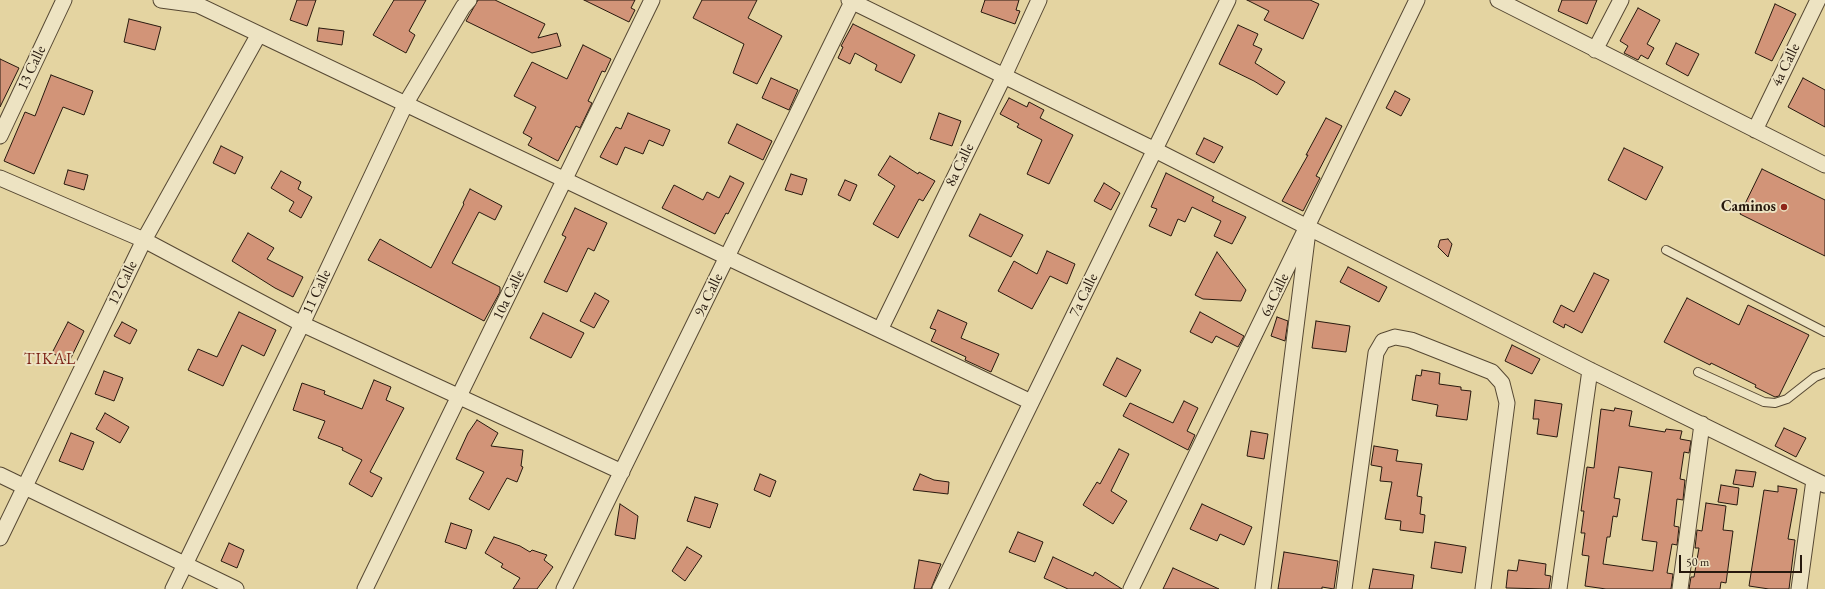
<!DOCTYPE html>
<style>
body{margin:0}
#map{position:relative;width:1825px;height:589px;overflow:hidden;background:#e4d4a1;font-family:"EB Garamond",serif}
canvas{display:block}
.scale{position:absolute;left:1679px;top:555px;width:123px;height:18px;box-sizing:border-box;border:2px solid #27190e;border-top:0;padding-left:5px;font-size:12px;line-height:14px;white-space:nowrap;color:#27190e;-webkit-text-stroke:3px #ede3c2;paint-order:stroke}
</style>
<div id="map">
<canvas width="1825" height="589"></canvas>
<div class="scale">50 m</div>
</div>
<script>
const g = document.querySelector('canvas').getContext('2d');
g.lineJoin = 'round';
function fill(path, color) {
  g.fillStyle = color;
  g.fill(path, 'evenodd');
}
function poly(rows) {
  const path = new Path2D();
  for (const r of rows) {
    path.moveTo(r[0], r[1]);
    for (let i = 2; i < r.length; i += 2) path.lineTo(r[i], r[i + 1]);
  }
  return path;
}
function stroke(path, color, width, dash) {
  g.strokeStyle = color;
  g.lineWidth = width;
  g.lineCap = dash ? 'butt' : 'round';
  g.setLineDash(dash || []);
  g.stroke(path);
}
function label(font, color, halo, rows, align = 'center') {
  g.font = font + ' "EB Garamond",serif';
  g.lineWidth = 4;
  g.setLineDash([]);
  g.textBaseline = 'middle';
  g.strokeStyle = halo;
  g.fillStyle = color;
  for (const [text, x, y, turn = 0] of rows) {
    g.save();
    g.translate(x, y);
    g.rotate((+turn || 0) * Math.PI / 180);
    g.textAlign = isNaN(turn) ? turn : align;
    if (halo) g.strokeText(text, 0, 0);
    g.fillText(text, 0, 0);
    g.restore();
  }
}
const building = poly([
 [297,0,316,0,307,26,290,20,297,0],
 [394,0,426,0,409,31,415,35,406,53,373,35,394,0],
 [478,0,495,0,545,24,538,38,557,33,561,46,532,53,466,21,478,0],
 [584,0,635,0,631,8,635,10,629,22,584,0],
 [702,0,757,0,748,18,782,36,757,84,733,73,744,44,693,18,702,0],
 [985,0,1019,0,1016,10,1020,11,1015,24,981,12,985,0],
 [1247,0,1310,0,1319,4,1303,39,1264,20,1269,11,1247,0],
 [1562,0,1597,0,1587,24,1558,11,1562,0],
 [1775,4,1796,14,1772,61,1755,53,1775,4],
 [1638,8,1660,20,1647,44,1654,48,1648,59,1641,55,1638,60,1624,53,1628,46,1620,41,1638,8],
 [129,19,161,27,155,50,124,42,129,19],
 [853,24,915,55,901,83,875,70,877,65,855,53,850,64,838,58,843,47,841,46,853,24],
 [1238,25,1258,34,1253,45,1262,49,1255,63,1285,82,1277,95,1254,81,1219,64,1238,25],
 [319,28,344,31,342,45,317,41,319,28],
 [1676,43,1699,54,1688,76,1666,64,1676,43],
 [583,45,611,59,605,72,602,71,588,101,592,103,580,128,576,126,558,161,528,145,532,138,523,133,536,107,514,96,532,62,567,79,583,45],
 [0,59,19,68,0,107,0,59],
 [51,75,93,91,84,115,63,107,34,174,4,161,25,112,35,116,51,75],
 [771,78,798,90,789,110,762,98,771,78],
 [1803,78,1825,90,1825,127,1788,107,1803,78],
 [1395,91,1410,99,1401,116,1386,108,1395,91],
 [1009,98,1027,107,1029,102,1044,110,1040,118,1073,135,1049,184,1027,174,1042,140,1017,127,1019,124,1000,114,1009,98],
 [628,113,670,130,663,146,649,140,643,154,625,147,617,165,600,157,616,127,621,129,628,113],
 [939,113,961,121,952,146,930,139,939,113],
 [1326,118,1342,126,1316,176,1320,178,1303,211,1282,201,1308,155,1306,155,1326,118],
 [737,124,772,141,763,160,728,143,737,124],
 [1204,138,1223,147,1214,163,1196,154,1204,138],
 [221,146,243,157,235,174,213,163,221,146],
 [1624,148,1663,167,1646,200,1608,180,1624,148],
 [890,156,918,174,919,172,935,181,923,201,919,199,898,238,873,224,895,186,878,175,890,156],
 [1762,169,1825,200,1825,256,1740,214,1762,169],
 [68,170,88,175,84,190,64,184,68,170],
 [281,171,301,182,298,189,312,197,301,218,289,211,294,202,271,188,281,171],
 [1166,173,1214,197,1212,201,1246,217,1232,244,1214,236,1221,221,1192,207,1185,222,1178,219,1171,236,1149,226,1157,209,1151,207,1166,173],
 [791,174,807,179,802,195,785,190,791,174],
 [730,176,744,183,728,214,726,213,715,234,662,208,674,185,703,200,707,192,719,198,730,176],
 [845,180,857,185,850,201,838,195,845,180],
 [1104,183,1120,193,1111,210,1094,201,1104,183],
 [470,189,502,206,495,220,479,212,452,263,500,287,500,292,484,321,368,260,380,239,431,268,464,204,463,203,470,189],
 [575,208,607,223,594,251,588,248,567,292,544,282,566,237,562,235,575,208],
 [980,214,1023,235,1011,257,969,236,980,214],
 [248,233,274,248,267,259,303,277,293,297,275,288,232,261,248,233],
 [1448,239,1452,244,1448,257,1438,247,1440,240,1448,239],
 [1047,251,1075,264,1067,284,1050,276,1032,309,998,291,1014,261,1037,274,1047,251],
 [1217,252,1246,290,1241,301,1203,299,1195,295,1217,252],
 [1348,267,1387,287,1379,302,1340,282,1348,267],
 [1594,273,1609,280,1582,333,1565,324,1564,328,1553,322,1561,305,1574,312,1594,273],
 [595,293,609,301,594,328,580,321,595,293],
 [1687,298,1739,325,1748,305,1809,335,1779,396,1775,397,1755,387,1756,385,1711,363,1710,365,1664,342,1687,298],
 [938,310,967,323,961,338,999,354,991,372,965,360,966,357,931,341,936,330,930,328,938,310],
 [239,312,276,330,264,356,242,345,223,386,188,370,198,349,217,357,239,312],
 [1200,312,1244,336,1238,347,1216,336,1212,343,1190,332,1200,312],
 [543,313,584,333,571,358,530,338,543,313],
 [1277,317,1288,321,1285,341,1271,336,1277,317],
 [1316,321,1350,326,1346,352,1312,348,1316,321],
 [68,322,84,331,69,362,52,353,68,322],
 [122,322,137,330,130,344,114,336,122,322],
 [1512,345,1540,359,1532,374,1505,361,1512,345],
 [1117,358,1141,370,1126,397,1103,385,1117,358],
 [1422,370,1440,373,1439,384,1461,387,1461,390,1471,391,1467,420,1436,416,1438,405,1412,400,1416,375,1421,376,1422,370],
 [104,371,123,378,114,401,95,394,104,371],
 [374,380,391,387,386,400,404,408,370,472,382,478,372,497,349,484,362,460,342,450,343,448,318,438,325,421,293,410,302,383,325,391,324,394,362,409,374,380],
 [1535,400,1562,404,1557,437,1537,434,1539,419,1533,419,1535,400],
 [1184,401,1198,408,1187,431,1195,435,1188,450,1123,416,1130,403,1173,423,1184,401],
 [1615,408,1632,411,1629,426,1665,432,1666,429,1682,431,1680,439,1691,441,1689,453,1684,452,1680,479,1685,480,1683,500,1677,499,1674,526,1679,527,1677,545,1672,544,1667,573,1673,574,1671,589,1606,589,1585,586,1589,556,1582,555,1585,533,1581,533,1584,511,1581,511,1587,467,1594,468,1601,409,1614,411,1615,408],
 [1619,467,1652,472,1642,540,1657,542,1653,571,1603,564,1607,537,1610,537,1613,516,1617,517,1620,499,1614,498,1619,467],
 [105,413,129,427,120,443,96,429,105,413],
 [477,420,498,433,491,446,523,450,521,466,523,467,517,482,507,478,489,510,469,499,484,472,456,459,468,433,477,420],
 [1784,428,1806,438,1796,457,1775,446,1784,428],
 [1251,431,1268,434,1264,459,1247,456,1251,431],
 [71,433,94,442,83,470,59,461,71,433],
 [1374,446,1398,450,1396,461,1422,464,1417,496,1422,497,1420,514,1425,515,1423,533,1400,530,1401,521,1385,519,1392,482,1380,481,1382,467,1371,465,1374,446],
 [1119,449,1129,454,1111,491,1127,501,1113,524,1083,505,1097,482,1100,484,1119,449],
 [1736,470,1756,472,1753,487,1733,484,1736,470],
 [760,474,776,481,770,497,754,490,760,474],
 [920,474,934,480,949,482,948,494,913,490,920,474],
 [1721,485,1739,488,1737,505,1718,502,1721,485],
 [1778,486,1797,489,1788,539,1795,540,1789,589,1769,589,1749,586,1764,490,1778,492,1778,486],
 [695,497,718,504,710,528,687,521,695,497],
 [1706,503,1726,506,1723,530,1733,531,1726,583,1721,582,1720,589,1689,589,1691,577,1694,577,1699,548,1695,548,1697,530,1702,531,1706,503],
 [620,504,638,516,635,539,615,535,620,504],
 [1202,504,1252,527,1244,545,1220,534,1217,541,1190,529,1202,504],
 [451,523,472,530,466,549,445,542,451,523],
 [1018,532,1043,542,1035,562,1009,552,1018,532],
 [494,537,520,546,530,552,532,550,547,555,544,560,553,567,537,589,513,589,520,578,501,567,503,564,485,553,494,537],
 [1435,542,1466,547,1462,573,1431,568,1435,542],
 [229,543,244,550,237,568,221,561,229,543],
 [687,547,702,556,685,581,672,571,687,547],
 [1284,552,1338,561,1334,589,1322,587,1322,589,1278,589,1284,552],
 [1053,557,1093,576,1095,572,1122,589,1068,589,1044,578,1053,557],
 [919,560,941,564,931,589,914,589,919,560],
 [1519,560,1546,564,1545,575,1551,576,1549,589,1506,588,1508,570,1517,571,1519,560],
 [1173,568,1219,589,1163,589,1173,568],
 [1373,569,1414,575,1412,589,1369,589,1373,569]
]);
const lane = poly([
 [1666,250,1825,332],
 [1698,372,1764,402,1775,403,1787,399,1815,377,1825,373]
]);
const street = poly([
 [161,0,198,5,1031,402],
 [849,0,1155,150,1590,370,1825,485],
 [1498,0,1825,165],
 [1595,50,1621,0],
 [1755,130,1818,0],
 [0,136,64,0],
 [0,178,144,240,302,324,622,472],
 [880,330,1004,76,1039,0],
 [0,475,236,589],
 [0,538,144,240,259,34],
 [173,589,302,324,406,103,463,7,469,0],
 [365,589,652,0],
 [564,589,853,0],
 [940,589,1228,0],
 [1131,589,1417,0],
 [1263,589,1307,239],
 [1344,589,1376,353,1383,341,1395,337,1411,340,1492,372,1502,383,1507,403,1483,589],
 [1559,589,1590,370],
 [1680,589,1702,424],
 [1799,589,1814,480]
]);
const markers = [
 [1784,207,4,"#8f2418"]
];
const streetNames = [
 ["4a Calle",1786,65,-64],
 ["13 Calle",32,68,-65],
 ["8a Calle",960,165,-64],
 ["12 Calle",123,283,-64],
 ["11 Calle",317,292,-65],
 ["10a Calle",509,295,-64],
 ["9a Calle",709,295,-64],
 ["7a Calle",1084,295,-64],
 ["6a Calle",1275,295,-64]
];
const poiNames = [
 ["Caminos",1776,207]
];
const neighbourhoodNames = [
 ["TIKAL",50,360]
];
fill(building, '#d29478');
stroke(building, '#27190e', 1);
stroke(lane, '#564833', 10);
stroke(street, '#564833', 17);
stroke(lane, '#ede3c2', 8);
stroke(street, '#ede3c2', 15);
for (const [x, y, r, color] of markers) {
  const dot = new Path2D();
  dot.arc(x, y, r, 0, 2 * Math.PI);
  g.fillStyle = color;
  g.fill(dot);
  stroke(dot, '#ede3c2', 1.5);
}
label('15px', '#27190e', '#ede3c2', streetNames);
label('bold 15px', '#27190e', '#ede3c2', poiNames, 'right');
g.letterSpacing = '1px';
label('16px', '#7a1f14', '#ede3c2', neighbourhoodNames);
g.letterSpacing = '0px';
</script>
